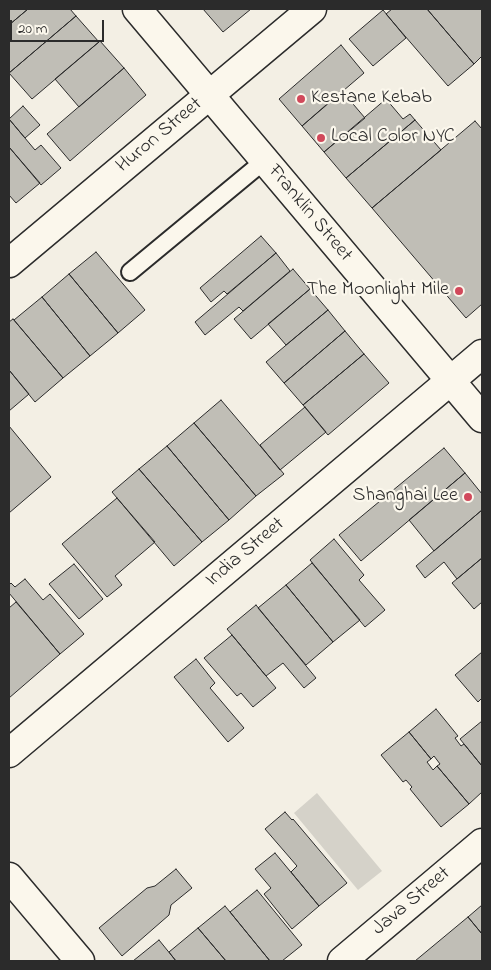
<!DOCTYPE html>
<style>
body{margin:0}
#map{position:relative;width:491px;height:970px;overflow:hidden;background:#f3efe4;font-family:"Indie Flower",sans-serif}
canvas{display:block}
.frame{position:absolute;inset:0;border:10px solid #2b2b2b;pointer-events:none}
.scale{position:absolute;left:10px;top:20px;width:94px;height:22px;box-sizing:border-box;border:2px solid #2b2b2b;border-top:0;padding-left:6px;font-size:15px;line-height:18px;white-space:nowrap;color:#2b2b2b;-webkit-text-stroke:4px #fbf7ec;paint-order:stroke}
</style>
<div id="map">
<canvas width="491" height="970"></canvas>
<div class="frame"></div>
<div class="scale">20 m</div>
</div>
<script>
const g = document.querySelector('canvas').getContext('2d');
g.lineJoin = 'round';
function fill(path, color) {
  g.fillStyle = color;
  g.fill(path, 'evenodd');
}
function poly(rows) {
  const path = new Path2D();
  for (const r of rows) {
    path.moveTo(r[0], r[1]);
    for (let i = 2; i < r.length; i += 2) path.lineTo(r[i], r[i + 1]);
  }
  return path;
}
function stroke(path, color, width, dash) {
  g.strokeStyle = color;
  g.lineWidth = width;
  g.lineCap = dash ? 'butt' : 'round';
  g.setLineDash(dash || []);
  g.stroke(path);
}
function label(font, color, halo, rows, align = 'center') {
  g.font = font + ' "Indie Flower",sans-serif';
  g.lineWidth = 4.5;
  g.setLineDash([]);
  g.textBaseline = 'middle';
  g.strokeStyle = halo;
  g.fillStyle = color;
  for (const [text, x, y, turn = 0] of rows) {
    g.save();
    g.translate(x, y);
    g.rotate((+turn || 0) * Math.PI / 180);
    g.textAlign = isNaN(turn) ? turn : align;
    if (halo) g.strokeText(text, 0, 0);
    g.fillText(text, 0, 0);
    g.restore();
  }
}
const green = poly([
 [317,793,382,871,358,890,294,813]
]);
const building = poly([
 [9,9,28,9,9,25,9,9],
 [28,9,70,9,76,16,9,73,9,25,28,9],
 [203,9,251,9,223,32,203,9],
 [392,9,427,9,474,64,448,86,386,14,392,9],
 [427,9,482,9,482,56,474,64,427,9],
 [383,10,406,38,373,66,349,39,383,10],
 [76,16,99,42,32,99,9,73,76,16],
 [100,41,124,68,79,107,55,79,100,41],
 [341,45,364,73,302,126,279,99,341,45],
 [124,68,146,95,70,161,47,134,124,68],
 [342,91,365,118,324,152,302,126,342,91],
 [386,99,403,119,410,114,415,120,346,178,324,152,386,99],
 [23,106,40,125,25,138,9,119,23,106],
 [9,119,35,150,41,145,61,168,41,185,9,147,9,119],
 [415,120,441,150,372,208,346,178,415,120],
 [475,121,482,129,482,304,466,318,372,208,475,121],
 [9,147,40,183,16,203,9,195,9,147],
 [261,236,276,253,227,294,224,291,211,302,200,288,261,236],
 [96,252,145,310,118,333,69,274,96,252],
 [276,253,290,271,243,311,239,307,205,335,195,322,276,253],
 [293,269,310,289,251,339,234,319,293,269],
 [69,274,118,333,90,356,42,297,69,274],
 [310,289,328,310,286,345,268,324,310,289],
 [42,297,90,356,63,378,14,320,42,297],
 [328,310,345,331,284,383,266,362,328,310],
 [13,319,63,378,35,402,9,370,9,322,13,319],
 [345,331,364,354,303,405,284,383,345,331],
 [364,354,389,383,328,435,303,405,364,354],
 [9,370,29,394,9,411,9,370],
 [221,400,284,474,256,496,194,423,221,400],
 [305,407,326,432,280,470,260,445,305,407],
 [194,423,256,496,229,520,167,446,194,423],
 [9,426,51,477,9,513,9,426],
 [167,446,229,520,202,542,139,469,167,446],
 [444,448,465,473,361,561,339,535,444,448],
 [139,469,202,542,174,566,112,492,139,469],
 [465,473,482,494,482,510,434,551,409,520,465,473],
 [117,498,155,542,115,576,122,585,107,597,62,544,117,498],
 [482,510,482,558,457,579,444,562,425,578,416,566,482,510],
 [334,539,364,575,359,580,385,610,365,627,310,560,334,539],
 [482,558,482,602,474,609,452,583,482,558],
 [312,563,360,620,333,642,286,585,312,563],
 [74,564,103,599,79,619,49,584,74,564],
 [25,579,43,600,50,594,84,634,60,654,9,593,9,585,11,583,15,587,25,579],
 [286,585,333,642,306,665,258,608,286,585],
 [16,602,60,654,9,698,9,608,16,602],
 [256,605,316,678,304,688,283,663,266,676,227,629,256,605],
 [232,635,276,688,253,707,241,693,237,696,204,658,232,635],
 [482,652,482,698,478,702,455,675,482,652],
 [196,659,215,683,210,688,244,728,228,742,174,677,196,659],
 [436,709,458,736,455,738,461,746,464,744,482,766,482,792,469,804,437,766,440,764,434,756,431,759,409,732,436,709],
 [482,721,482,766,460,739,482,721],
 [409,732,431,759,427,762,433,770,437,766,469,804,441,827,410,789,412,787,406,780,403,782,381,755,409,732],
 [285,812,292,820,293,819,347,883,319,906,291,872,297,866,265,829,285,812],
 [275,853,319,906,292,929,264,894,271,888,255,869,275,853],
 [176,869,192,888,171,905,169,915,122,956,99,928,147,888,155,886,176,869],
 [257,890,302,945,282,961,270,961,230,912,257,890],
 [482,905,482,934,468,917,482,905],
 [225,906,230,912,270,961,226,961,198,928,225,906],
 [468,917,482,934,482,961,415,961,468,917],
 [198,928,226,961,176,961,169,952,198,928],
 [159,940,176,961,133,961,159,940]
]);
const lane = poly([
 [130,272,264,161]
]);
const street = poly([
 [9,263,312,9],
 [9,753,482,354],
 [9,877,80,961],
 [342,961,482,843]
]);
const secondary = poly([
 [137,9,482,418]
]);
const markers = [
 [301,99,5,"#d1495b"],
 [321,138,5,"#d1495b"],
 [459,291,5,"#d1495b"],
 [468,497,5,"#d1495b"]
];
const poiNames = [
 ["Kestane Kebab",311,99],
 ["Local Color NYC",331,138],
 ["The Moonlight Mile",449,291,"right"],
 ["Shanghai Lee",458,497,"right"]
];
const streetNames = [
 ["Huron Street",160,136,-40],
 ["Franklin Street",309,214,50],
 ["India Street",246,553,-40],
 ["Java Street",412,902,-40]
];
fill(green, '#d5d2c9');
fill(building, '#c0beb6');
stroke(building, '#2b2b2b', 1);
stroke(lane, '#2b2b2b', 20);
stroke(street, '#2b2b2b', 31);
stroke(secondary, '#2b2b2b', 31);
stroke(lane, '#fbf7ec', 16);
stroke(street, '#fbf7ec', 28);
stroke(secondary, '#fbf7ec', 28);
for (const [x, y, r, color] of markers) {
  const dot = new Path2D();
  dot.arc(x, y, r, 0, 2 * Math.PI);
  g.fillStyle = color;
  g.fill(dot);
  stroke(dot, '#fbf7ec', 2);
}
label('20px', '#2b2b2b', '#fbf7ec', poiNames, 'left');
label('20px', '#2b2b2b', '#fbf7ec', streetNames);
</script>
